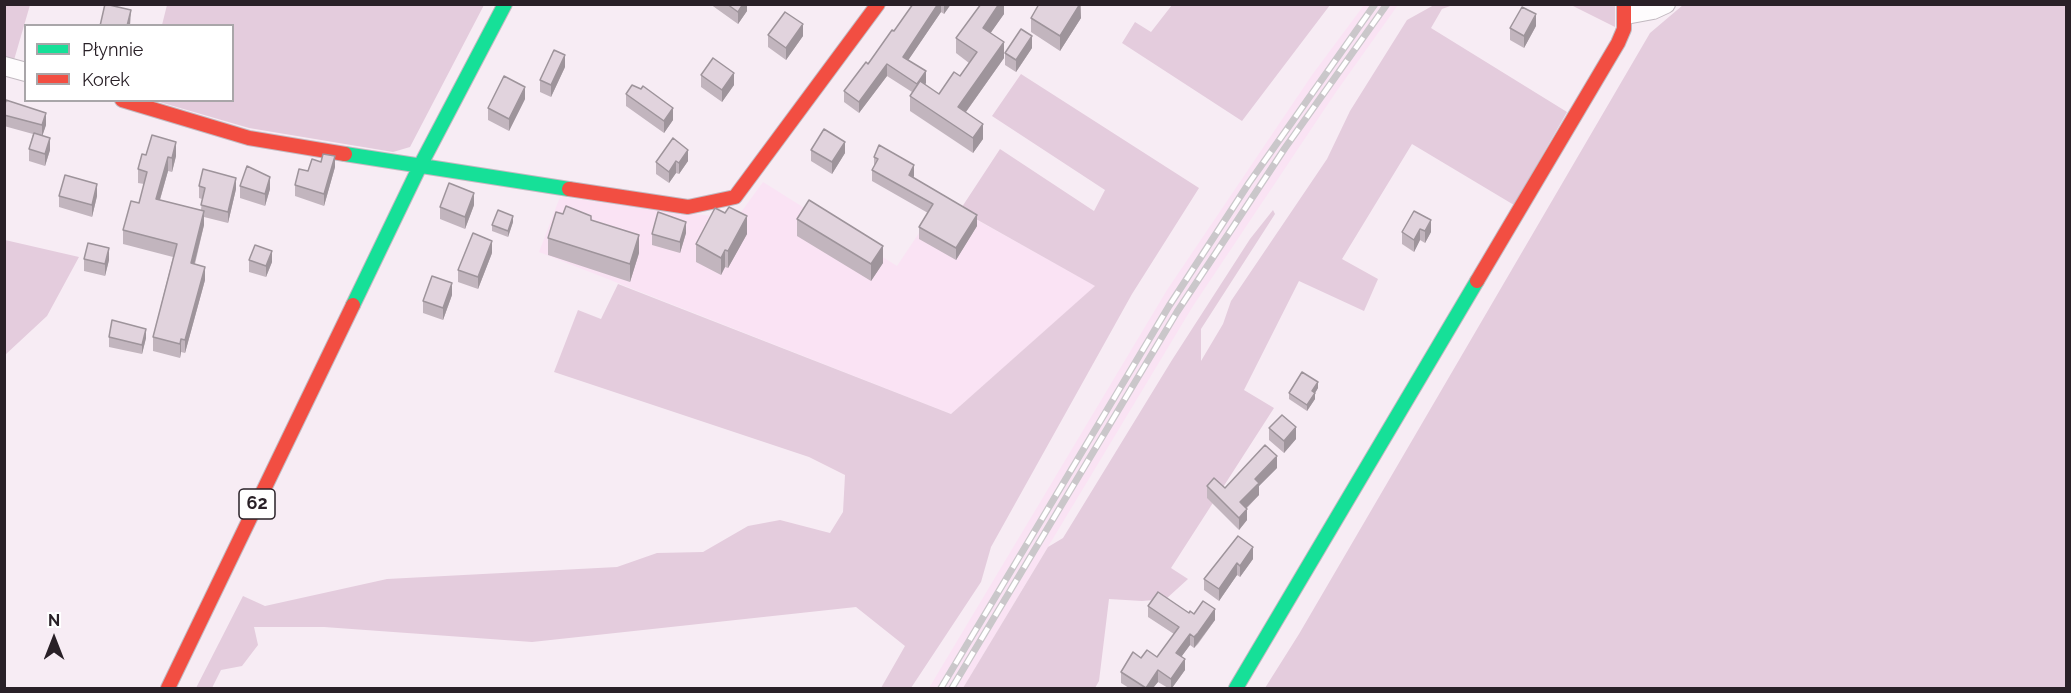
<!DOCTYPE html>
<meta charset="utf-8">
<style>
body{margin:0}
#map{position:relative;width:2071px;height:693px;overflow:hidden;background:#f7ecf4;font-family:Raleway,sans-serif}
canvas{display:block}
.frame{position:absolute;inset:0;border:6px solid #292027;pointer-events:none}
.legend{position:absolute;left:24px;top:24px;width:210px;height:78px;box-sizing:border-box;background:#fff;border:2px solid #a9a6a9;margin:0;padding:8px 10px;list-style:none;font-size:18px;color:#292027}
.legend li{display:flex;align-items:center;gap:12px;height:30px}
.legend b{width:30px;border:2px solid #a9a6a9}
.north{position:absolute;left:24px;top:609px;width:60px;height:60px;-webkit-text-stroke:4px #fff;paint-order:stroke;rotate:0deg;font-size:16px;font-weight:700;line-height:24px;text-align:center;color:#292027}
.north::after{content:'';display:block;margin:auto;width:21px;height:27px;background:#292027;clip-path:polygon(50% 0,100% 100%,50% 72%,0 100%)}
</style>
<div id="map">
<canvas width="2071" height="693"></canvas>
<div class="frame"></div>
<ul class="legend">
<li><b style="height:8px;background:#16e098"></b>Płynnie</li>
<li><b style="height:8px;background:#f24e42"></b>Korek</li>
</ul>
<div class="north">N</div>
</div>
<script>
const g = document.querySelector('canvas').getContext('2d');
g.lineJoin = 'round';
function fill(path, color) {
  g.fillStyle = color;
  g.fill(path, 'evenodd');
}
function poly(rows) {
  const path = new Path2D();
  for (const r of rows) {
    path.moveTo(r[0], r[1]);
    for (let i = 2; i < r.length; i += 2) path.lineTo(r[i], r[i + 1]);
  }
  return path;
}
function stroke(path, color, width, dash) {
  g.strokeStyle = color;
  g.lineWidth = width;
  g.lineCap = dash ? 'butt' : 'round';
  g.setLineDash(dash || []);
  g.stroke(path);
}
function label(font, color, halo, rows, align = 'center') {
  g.font = font + ' Raleway,sans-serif';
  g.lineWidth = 6;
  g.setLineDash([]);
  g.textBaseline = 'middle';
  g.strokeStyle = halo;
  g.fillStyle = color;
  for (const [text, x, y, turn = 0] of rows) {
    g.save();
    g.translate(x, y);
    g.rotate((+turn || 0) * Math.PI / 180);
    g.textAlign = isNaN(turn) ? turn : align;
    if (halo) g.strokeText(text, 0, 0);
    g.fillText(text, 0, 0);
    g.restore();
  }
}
const built = poly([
 [1364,5,1398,5,1336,92,1193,306,963,688,929,688,1167,290,1312,75],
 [763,182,897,266,941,200,1096,286,951,414,539,252,560,197,736,219]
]);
const green = poly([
 [5,5,30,5,14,60,5,58],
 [167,5,484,5,410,147,393,152,249,128,156,101,232,100,232,26,162,25],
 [1172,5,1172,4,1330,5,1242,121,1122,43,1135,22,1151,32],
 [1434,5,1453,5,1442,9,1431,28,1567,112,1514,205,1412,144,1342,259,1378,279,1364,311,1299,281,1244,390,1274,408,1171,568,1188,579,1166,599,1142,601,1109,599,1099,681,1095,688,963,688,1048,547,1063,538,1172,360,1250,239,1273,210,1275,214,1201,329,1201,361,1223,324,1231,301,1327,159,1350,111,1407,20],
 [1571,5,1615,5,1615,27],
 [1683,5,2066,5,2066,688,1265,688,1299,634,1650,33],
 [1021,74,1199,188,1132,294,991,547,981,582,911,688,881,688,905,646,856,607,532,642,324,627,254,627,258,645,242,666,221,670,212,688,196,688,243,596,265,606,387,579,617,567,657,553,703,552,748,526,780,520,830,533,843,512,845,475,809,457,554,372,578,310,601,319,618,284,951,414,1095,286,960,210,1000,149,1094,211,1105,190,992,116],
 [5,240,79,257,47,316,5,355]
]);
const street = poly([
 [1626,15,1653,10,1666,4],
 [4,66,26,72]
]);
const fast = poly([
 [345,154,569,189],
 [353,305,420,166,505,4],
 [1236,688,1477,281]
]);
const jam = poly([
 [122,100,249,138,345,154],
 [569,189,688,207,735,197,878,4],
 [1477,281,1618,43,1624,29,1624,4],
 [168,688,353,305]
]);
const rail = poly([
 [941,688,1169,306,1249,183,1375,4],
 [952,688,1177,312,1285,148,1387,4]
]);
const wall = poly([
 [710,4,747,4,747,11,738,24],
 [913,4,951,4,944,14,941,12,908,60,926,83,924,85,939,94,960,76,969,63,956,53,956,38,1004,4,1004,14,990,33,1004,58,966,112,983,139,973,153,910,111,910,96,912,92,887,76,859,113,844,102,844,91,868,64,894,31],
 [1037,4,1081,4,1081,18,1060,51,1031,32,1031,18,1039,6],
 [1536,26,1524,48,1510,40,1510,28],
 [768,35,803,36,786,60,768,47],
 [1032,48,1016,72,1005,65,1005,53],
 [565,67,551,97,540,92,540,80],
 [701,75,734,85,722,102,701,87],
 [626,94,673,120,664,133,626,106],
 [525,99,509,131,488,120,488,108],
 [4,108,46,125,42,136,50,150,45,166,29,161,29,149,33,134,4,126],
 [673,138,688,161,679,174,676,173,669,183,656,174,656,162],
 [811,150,845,153,832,174,811,161],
 [146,155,176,156,172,172,168,171,160,200,201,210,202,199,199,198,199,186,236,189,228,223,204,217,204,225,195,264,205,280,185,353,181,352,180,358,153,351,153,337,173,257,123,244,123,230,139,203,144,184,138,183,138,169],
 [874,157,914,176,913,178,977,226,956,260,919,239,919,227,928,213,872,181,872,170,874,166],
 [335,167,324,206,295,196,295,185,308,171],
 [240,186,270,189,265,206,240,198],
 [59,196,97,196,92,217,59,207],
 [474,205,465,229,440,219,440,207],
 [1414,211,1431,232,1425,243,1420,240,1414,252,1402,244,1402,232],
 [725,213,747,234,728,268,725,267,721,275,696,262,696,244],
 [563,214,591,220,639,253,630,282,548,255,548,238],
 [797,219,883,263,871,281,797,236],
 [513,222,508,237,492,231,492,225],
 [686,233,680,253,652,245,652,234],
 [492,253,478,289,458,282,458,270],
 [84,259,109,260,105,276,84,271],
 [249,260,272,262,266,277,249,272],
 [452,295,443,320,423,313,423,301],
 [109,337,146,338,142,354,109,347],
 [1318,388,1315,393,1315,399,1307,411,1289,399,1289,393],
 [1269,428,1296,439,1284,453,1269,440],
 [1277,468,1259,486,1259,495,1247,508,1247,520,1239,530,1207,498,1207,486,1225,488],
 [1238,536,1253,559,1240,577,1237,575,1219,601,1204,590,1204,579],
 [1148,606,1194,614,1215,620,1198,644,1194,648,1190,645,1181,657,1185,670,1172,688,1168,688,1158,682,1153,688,1129,688,1121,683,1121,672,1141,658,1157,657,1174,634,1148,617]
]);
const shadedWall = poly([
 [743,4,747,4,747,11,738,24,738,12],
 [938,4,941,4,941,12,903,68,903,57],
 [944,4,951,4,944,14],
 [999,4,1004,4,1004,14,983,44,983,28],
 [1080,4,1081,18,1060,51,1060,36],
 [131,10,130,26,127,26],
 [1536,14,1536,26,1524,48,1524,36],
 [803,24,803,36,786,60,786,48],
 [1032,36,1032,48,1016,72,1016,60],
 [1004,42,1004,58,958,123,958,107],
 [565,55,565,67,551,97,551,85],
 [887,64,887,76,859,113,859,102],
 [926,71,926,83,917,96,917,84],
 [734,73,734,85,722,102,722,90],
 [525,87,525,99,509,131,509,119],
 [673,108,673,120,664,133,664,121],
 [46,113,46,125,42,137,42,125],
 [983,124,983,139,973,153,973,138],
 [50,138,50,150,45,166,45,154],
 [176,142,176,156,172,172,172,158],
 [845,142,845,153,832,174,832,162],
 [688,150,688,161,679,174,679,163],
 [335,156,335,167,324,206,324,194],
 [168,157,168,171,156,213,156,199],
 [676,161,676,173,669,183,669,172],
 [914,165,914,176,909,186,909,175],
 [270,177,270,189,265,206,265,194],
 [236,178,236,189,228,223,228,212],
 [97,184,97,196,92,217,92,205],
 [474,193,474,205,465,229,465,217],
 [204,211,204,225,191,277,191,263],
 [977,215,977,226,956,260,956,248],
 [513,216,513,222,508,237,508,231],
 [747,216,747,234,728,268,728,251],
 [1431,220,1431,232,1425,243,1425,231],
 [686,222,686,233,680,253,680,242],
 [1420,229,1420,240,1414,252,1414,240],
 [639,235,639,253,630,282,630,264],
 [492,241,492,253,478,289,478,277],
 [883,246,883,263,871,281,871,264],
 [109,248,109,260,105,276,105,264],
 [725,250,725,267,721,275,721,258],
 [272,251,272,262,266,277,266,266],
 [205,267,205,280,185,353,185,340],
 [452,283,452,295,443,320,443,308],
 [146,329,146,338,142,354,142,345],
 [181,339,181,352,180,358,180,344],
 [1318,382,1318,388,1315,393,1315,399,1307,411,1307,405,1312,391],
 [1296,427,1296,439,1284,453,1284,441],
 [1277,456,1277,468,1259,486,1259,495,1240,514,1240,502,1255,479],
 [1247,509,1247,520,1239,530,1239,518],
 [1253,547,1253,559,1240,577,1240,566],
 [1237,563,1237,575,1219,601,1219,589],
 [1215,609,1215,620,1194,648,1194,637],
 [1190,634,1190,645,1176,664,1176,653],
 [1185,659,1185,670,1172,688,1171,688,1171,679],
 [1158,670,1158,682,1153,688,1146,688]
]);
const building = poly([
 [105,4,131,10,127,26,100,26,105,4],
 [727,4,743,4,738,12,727,4],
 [913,4,938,4,903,57,926,71,917,84,887,64,859,102,844,91,866,62,868,64,892,30,894,31,913,4],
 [981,4,999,4,983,28,1004,42,958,107,983,124,973,138,910,96,920,81,939,94,954,72,960,76,977,52,956,38,981,4],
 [1039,4,1080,4,1060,36,1031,18,1039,4],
 [1522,7,1536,14,1524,36,1510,28,1522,7],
 [785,12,803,24,786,48,768,35,785,12],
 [1021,29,1032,36,1016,60,1005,53,1021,29],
 [554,50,565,55,551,85,540,80,554,50],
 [713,58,734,73,722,90,701,75,713,58],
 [504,76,525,87,509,119,488,108,504,76],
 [632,85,641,89,643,86,673,108,664,121,626,94,632,85],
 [6,100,46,113,42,125,4,115,4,108,6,100],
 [824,129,845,142,832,162,811,150,824,129],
 [34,133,50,138,45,154,29,149,34,133],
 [152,135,176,142,172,158,168,157,156,199,204,211,191,263,205,267,185,340,181,339,180,344,153,337,177,244,123,230,131,201,139,203,147,172,138,169,142,154,146,155,152,135],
 [673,138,688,150,679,163,676,161,669,172,656,162,673,138],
 [879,145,914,165,909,175,977,215,956,248,919,227,933,204,872,170,878,159,874,157,879,145],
 [323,154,335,156,324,194,295,185,299,169,308,171,312,159,321,162,323,154],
 [247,166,270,177,265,194,240,186,247,166],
 [203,169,236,178,228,212,201,205,205,188,199,186,203,169],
 [65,175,97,184,92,205,59,196,65,175],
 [449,183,474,193,465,217,440,207,449,183],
 [809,200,883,246,871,264,797,219,809,200],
 [566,206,591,216,591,220,639,235,630,264,548,238,556,212,563,214,566,206],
 [729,207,747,216,728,251,725,250,721,258,696,244,715,208,725,213,729,207],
 [498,210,513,216,508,231,492,225,498,210],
 [1414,211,1431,220,1425,231,1420,229,1414,240,1402,232,1414,211],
 [658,212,686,222,680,242,652,234,658,212],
 [473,233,492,241,478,277,458,270,473,233],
 [88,243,109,248,105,264,84,259,88,243],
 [255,245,272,251,266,266,249,260,255,245],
 [432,276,452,283,443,308,423,301,432,276],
 [112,320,146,329,142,345,109,337,112,320],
 [1302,372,1318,382,1312,391,1315,393,1307,405,1289,393,1302,372],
 [1282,415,1296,427,1284,441,1269,428,1282,415],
 [1265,445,1277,456,1255,479,1259,483,1240,502,1247,509,1239,518,1207,486,1214,478,1225,488,1265,445],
 [1238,536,1253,547,1240,566,1237,563,1219,589,1204,579,1238,536],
 [1158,592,1189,613,1190,611,1194,614,1203,601,1215,609,1198,633,1194,637,1190,634,1176,653,1185,659,1171,679,1158,670,1146,688,1121,672,1133,652,1141,658,1147,650,1157,657,1179,627,1148,606,1158,592]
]);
const shields = [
 [257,504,36]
];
const shieldNames = [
 ["62",257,504]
];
fill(built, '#fae3f4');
fill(green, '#e4ccdd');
stroke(street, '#c2b9c0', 20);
stroke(fast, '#c2b9c0', 16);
stroke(jam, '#c2b9c0', 16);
stroke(street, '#fefcfd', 18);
stroke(fast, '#16e098', 14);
stroke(jam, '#f24e42', 14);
stroke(rail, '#cac7ca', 7);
stroke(rail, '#fff', 4.5, [14]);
fill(wall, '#c2b5be');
fill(shadedWall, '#9e949b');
fill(building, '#e1d3dd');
stroke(building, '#9e949b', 1.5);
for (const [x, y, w] of shields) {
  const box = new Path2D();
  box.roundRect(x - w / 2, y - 15, w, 30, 4.5);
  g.fillStyle = '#fff';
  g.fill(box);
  stroke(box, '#292027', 1.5);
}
label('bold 18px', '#292027', null, shieldNames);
</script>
